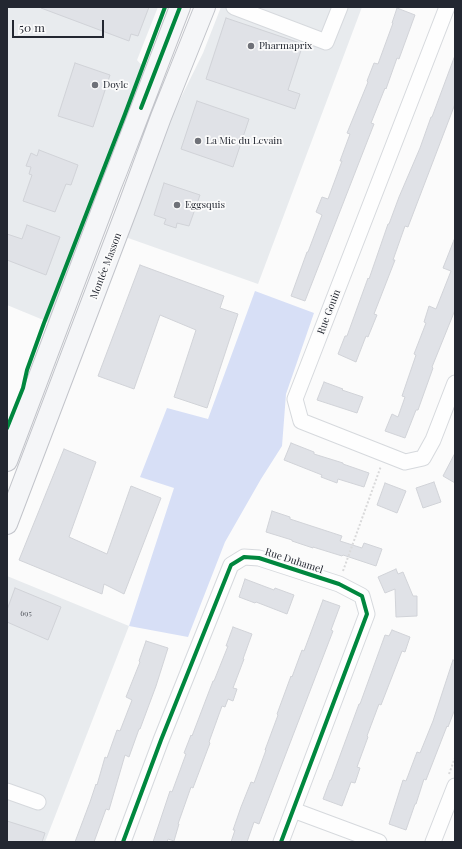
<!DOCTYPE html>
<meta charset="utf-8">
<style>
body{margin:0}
#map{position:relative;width:462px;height:849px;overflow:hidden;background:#fbfbfb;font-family:"Playfair Display",serif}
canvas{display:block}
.frame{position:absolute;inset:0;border:8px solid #232731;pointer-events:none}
.scale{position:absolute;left:12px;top:20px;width:92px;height:18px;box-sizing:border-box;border:2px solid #232731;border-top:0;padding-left:5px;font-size:12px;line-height:14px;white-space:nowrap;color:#232731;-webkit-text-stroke:3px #fbfbfb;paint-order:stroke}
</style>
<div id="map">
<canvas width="462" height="849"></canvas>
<div class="frame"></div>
<div class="scale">50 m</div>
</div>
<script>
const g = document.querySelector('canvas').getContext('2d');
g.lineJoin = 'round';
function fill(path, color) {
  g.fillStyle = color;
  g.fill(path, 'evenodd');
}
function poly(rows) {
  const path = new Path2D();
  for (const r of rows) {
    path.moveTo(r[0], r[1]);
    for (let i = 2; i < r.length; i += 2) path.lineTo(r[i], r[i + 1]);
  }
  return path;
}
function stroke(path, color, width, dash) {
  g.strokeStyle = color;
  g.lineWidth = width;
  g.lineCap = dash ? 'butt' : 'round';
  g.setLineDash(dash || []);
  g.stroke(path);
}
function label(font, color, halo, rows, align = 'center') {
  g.font = font + ' "Playfair Display",serif';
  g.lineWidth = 3.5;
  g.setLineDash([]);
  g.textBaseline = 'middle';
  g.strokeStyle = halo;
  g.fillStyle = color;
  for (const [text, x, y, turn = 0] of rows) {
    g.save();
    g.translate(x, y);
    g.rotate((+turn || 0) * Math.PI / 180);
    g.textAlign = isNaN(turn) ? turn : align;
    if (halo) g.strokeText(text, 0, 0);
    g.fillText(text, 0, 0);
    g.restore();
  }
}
const built = poly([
 [7,7,158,7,137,60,153,78,58,326,7,305],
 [221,7,362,7,258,284,114,233,203,53],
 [7,576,129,626,45,842,7,842]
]);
const forest = poly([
 [255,291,314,313,286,394,282,446,261,479,225,542,188,637,129,626,174,488,140,477,167,408,208,419]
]);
const building = poly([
 [42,7,149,7,138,36,131,34,129,41,41,8,42,7],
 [397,8,415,15,399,59,397,58,386,89,385,88,371,123,374,124,305,301,291,296,307,252,308,252,322,215,316,212,322,197,328,199,342,161,340,161,350,134,347,133,368,82,367,81,374,63,378,64,393,23,392,23,397,8],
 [226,18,303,44,288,90,300,94,295,109,206,79,226,18],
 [454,58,455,58,455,104,408,227,405,226,393,260,395,260,374,314,377,315,368,337,366,336,356,362,338,354,345,336,347,336,368,278,369,279,388,224,389,224,399,197,420,148,431,117,432,117,454,58],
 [75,63,110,75,93,127,58,116,75,63],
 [197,101,249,119,233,167,181,149,197,101],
 [39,150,78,165,71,185,66,184,55,212,23,201,32,175,29,174,31,167,26,166,31,153,37,156,39,150],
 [164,183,200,195,189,226,177,223,176,228,164,224,166,219,154,215,164,183],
 [27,225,60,237,46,275,7,260,7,234,22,239,27,225],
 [454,240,455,310,432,367,433,368,418,410,416,410,405,438,385,431,392,414,398,417,405,397,402,396,416,355,414,354,426,323,424,322,429,306,436,309,451,271,443,268,454,240],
 [140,265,224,296,220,308,238,314,207,408,174,397,196,330,160,315,134,389,98,376,140,265],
 [324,382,343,389,342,390,363,397,357,413,317,400,324,382],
 [291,443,314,452,314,454,343,463,343,464,369,473,364,487,338,479,337,483,321,477,322,475,284,460,291,443],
 [64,449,96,462,69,537,107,554,131,486,161,498,124,594,104,584,102,594,19,560,64,449],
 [455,453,455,483,443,476,455,453],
 [434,482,441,502,423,508,416,488,434,482],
 [385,483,406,491,397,513,377,505,385,483],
 [272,511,290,517,290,519,342,536,340,541,362,548,364,543,382,549,376,566,343,555,342,556,313,547,313,548,292,541,292,540,266,532,272,511],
 [396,569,398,574,403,572,413,596,417,596,417,616,396,617,395,589,385,593,378,577,396,569],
 [245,579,274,590,275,588,294,595,287,614,256,602,255,603,239,597,245,579],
 [15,588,61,607,48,640,7,622,7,610,15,588],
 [323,600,340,606,331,630,333,631,259,824,254,822,247,842,231,842,235,830,233,830,241,807,251,782,254,783,266,750,265,750,278,715,277,714,291,676,292,677,302,650,304,651,323,600],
 [233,627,252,634,243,659,244,659,233,688,237,689,233,701,228,699,225,707,222,706,209,742,210,743,193,788,191,787,178,824,179,824,174,841,168,839,167,842,153,842,170,791,172,792,186,754,184,753,191,735,192,736,213,681,214,681,228,646,226,646,233,627],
 [392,630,410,637,405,652,402,651,381,705,379,704,367,736,368,737,357,767,360,768,355,783,351,782,342,806,323,799,330,780,331,780,359,704,360,704,385,635,389,636,392,630],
 [146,641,168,648,156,686,140,729,139,729,129,757,125,755,109,810,106,809,94,842,75,842,90,802,96,784,97,785,105,757,107,758,117,730,120,731,132,700,126,697,140,662,139,661,146,641],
 [453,660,455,661,455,709,448,727,447,726,426,780,424,779,416,804,415,804,406,830,389,824,403,780,406,781,417,752,420,753,433,721,453,660],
 [7,821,45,833,42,842,7,842,7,821]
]);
const path = poly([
 [343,571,381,466],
 [449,774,455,758]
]);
const minor = poly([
 [234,7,326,42,340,7],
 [447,7,295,399,301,421,405,462,423,458,433,440,455,383],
 [7,791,38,802],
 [293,810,379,842],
 [123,842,161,740,231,565,244,557,259,558,339,584,362,596,367,614,281,842],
 [433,842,455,786]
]);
const major = poly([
 [7,461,111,186,117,171,180,7],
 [7,524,130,201,161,117,205,7]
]);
const cycleway = poly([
 [141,108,180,7],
 [7,428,23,388,27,370,44,323,125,114,165,7],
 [123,842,161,740,231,565,244,557,259,558,339,584,362,596,367,614,281,842]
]);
const markers = [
 [251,46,4,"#6f7178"],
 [95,85,4,"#6f7178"],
 [198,141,4,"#6f7178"],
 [177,205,4,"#6f7178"]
];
const numberNames = [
 ["695",26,613]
];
const poiNames = [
 ["Pharmaprix",259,46],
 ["Doyle",103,85],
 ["La Mie du Levain",206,141],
 ["Eggsquis",185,205]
];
const streetNames = [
 ["Montée Masson",106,266,-69],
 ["Rue Gouin",329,312,-69],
 ["Rue Duhamel",294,561,18]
];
fill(built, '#e8ebee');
fill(forest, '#d7dff6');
fill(building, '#e0e2e7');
stroke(building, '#d1d3d8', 1);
stroke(minor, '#d6d9dd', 17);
stroke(major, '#c2c4ca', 22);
stroke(path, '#d9d9da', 2, [2, 2]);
stroke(minor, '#fefefe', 15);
stroke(major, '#f5f6f8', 20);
stroke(cycleway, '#00873e', 4);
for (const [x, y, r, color] of markers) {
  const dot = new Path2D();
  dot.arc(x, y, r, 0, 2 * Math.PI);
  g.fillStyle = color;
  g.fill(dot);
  stroke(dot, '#fbfbfb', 1.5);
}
label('8px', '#545860', null, numberNames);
label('10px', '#232731', '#fbfbfb', poiNames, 'left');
label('10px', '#232731', '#fbfbfb', streetNames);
</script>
